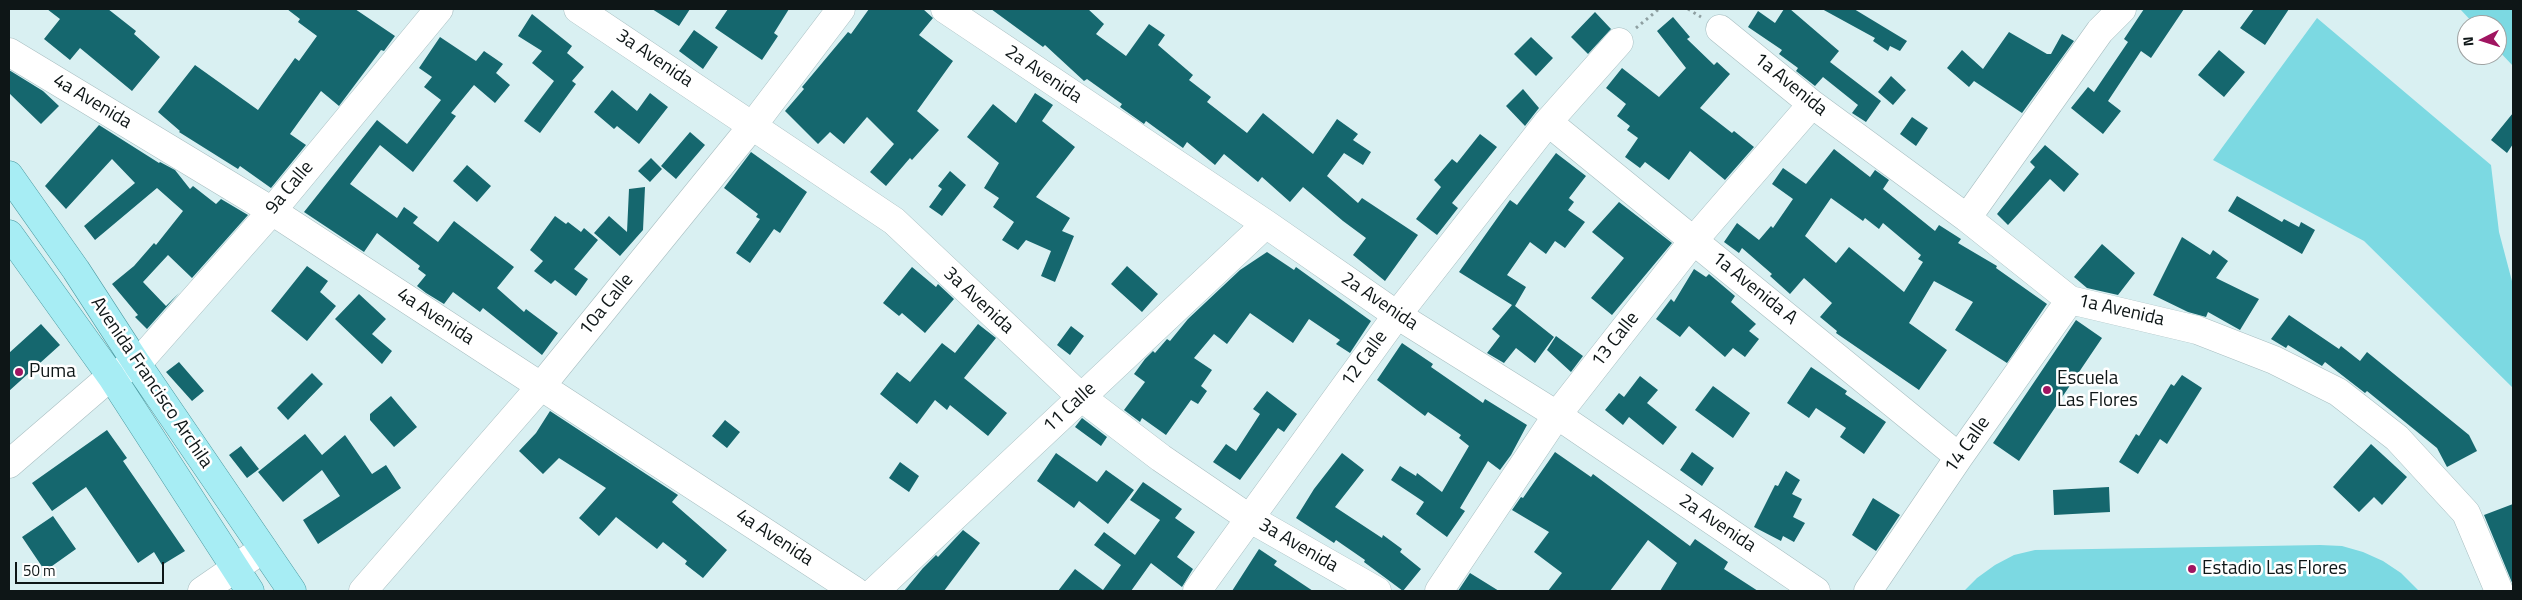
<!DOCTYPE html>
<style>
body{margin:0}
#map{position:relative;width:2522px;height:600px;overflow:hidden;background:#d9f0f2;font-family:"Titillium Web",sans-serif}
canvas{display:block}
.frame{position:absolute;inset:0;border:10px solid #0e1617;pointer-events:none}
.north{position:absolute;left:2457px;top:15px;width:50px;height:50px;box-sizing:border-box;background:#fff;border:1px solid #9fa2a2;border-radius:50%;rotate:265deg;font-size:14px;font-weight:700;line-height:20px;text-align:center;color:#0e1617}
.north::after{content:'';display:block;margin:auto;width:18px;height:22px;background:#a01561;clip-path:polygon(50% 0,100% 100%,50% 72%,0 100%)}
.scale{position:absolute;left:15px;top:562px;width:149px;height:22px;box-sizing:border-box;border:2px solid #0e1617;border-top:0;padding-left:6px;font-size:15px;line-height:18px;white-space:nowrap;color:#0e1617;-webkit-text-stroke:4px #fff;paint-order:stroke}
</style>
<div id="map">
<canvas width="2522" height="600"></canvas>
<div class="frame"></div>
<div class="north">N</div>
<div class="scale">50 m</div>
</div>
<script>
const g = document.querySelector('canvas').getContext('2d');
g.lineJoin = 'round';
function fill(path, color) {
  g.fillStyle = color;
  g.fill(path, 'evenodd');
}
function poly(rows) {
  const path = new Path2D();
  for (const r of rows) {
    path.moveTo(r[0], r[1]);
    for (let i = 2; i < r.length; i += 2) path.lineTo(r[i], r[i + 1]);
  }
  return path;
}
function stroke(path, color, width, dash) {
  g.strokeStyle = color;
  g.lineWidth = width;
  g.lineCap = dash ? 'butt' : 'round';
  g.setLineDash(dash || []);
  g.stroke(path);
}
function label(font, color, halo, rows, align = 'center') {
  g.font = font + ' "Titillium Web",sans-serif';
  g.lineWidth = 5;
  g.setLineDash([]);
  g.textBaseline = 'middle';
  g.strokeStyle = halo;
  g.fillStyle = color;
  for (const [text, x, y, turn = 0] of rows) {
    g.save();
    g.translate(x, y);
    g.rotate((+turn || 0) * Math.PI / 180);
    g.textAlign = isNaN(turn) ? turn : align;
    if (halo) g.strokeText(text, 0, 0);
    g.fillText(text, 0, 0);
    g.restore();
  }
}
const green = poly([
 [2460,9,2513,9,2513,66,2497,49,2497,25,2475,25],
 [2317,18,2491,165,2499,232,2513,285,2513,388,2364,241,2213,160],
 [2320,545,2342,546,2363,552,2383,561,2401,573,2419,591,1964,591,1977,578,1995,565,2014,555,2035,550]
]);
const building = poly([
 [47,9,108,9,136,31,134,34,160,57,132,91,80,48,70,60,44,39,60,19],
 [287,9,355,9,395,36,384,51,381,50,339,106,321,91,290,134,306,145,271,188,240,166,238,169,179,132,180,131,158,112,195,65,258,110,295,58,299,61,317,36,298,22,300,19],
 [652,9,690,9,679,26],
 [728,9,789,9,774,33,778,36,762,60,715,28],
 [869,9,923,9,933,18,919,35,953,61,917,111,939,130,912,160,910,158,886,186,870,172,894,144,867,117,844,144,830,132,818,144,785,111,804,89,802,87,848,32,851,34],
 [991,9,1088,9,1104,24,1096,34,1126,56,1149,24,1165,35,1158,45,1193,75,1189,80,1211,97,1207,102,1247,133,1263,113,1313,154,1337,119,1358,134,1353,140,1371,152,1363,165,1344,153,1327,176,1358,203,1362,198,1418,235,1385,281,1353,255,1366,238,1343,221,1303,187,1290,202,1262,177,1258,182,1224,154,1215,165,1187,142,1183,148,1146,121,1144,124,1120,107,1122,104,1087,79,1084,81,1045,45,1043,47],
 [1784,9,1790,9,1839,51,1830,62,1881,101,1866,122,1852,113,1858,105,1823,77,1815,86,1796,71,1798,68,1779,54,1782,50,1748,27,1758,11,1775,23],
 [1822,9,1854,9,1907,41,1900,51,1890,46,1888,51,1873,41,1875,38],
 [2144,9,2184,9,2151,58,2141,51,2108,101,2121,111,2103,134,2071,108,2088,87,2094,92,2128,42,2124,39],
 [2254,9,2289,9,2265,45,2240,28],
 [1595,12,1611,29,1588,54,1571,37],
 [532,14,572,46,567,53,584,67,572,81,576,84,540,133,524,121,554,81,532,63,542,51,518,36],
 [1673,17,1690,37,1687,39,1714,65,1717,62,1730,74,1700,108,1732,133,1734,131,1754,147,1725,180,1690,151,1669,180,1645,162,1640,168,1625,157,1638,138,1627,130,1630,126,1617,116,1626,104,1606,88,1622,68,1659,97,1686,68,1657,31],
 [694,30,718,47,703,69,679,51],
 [2009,32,2047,54,2051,54,2062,34,2074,41,2022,113,1974,81,1969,87,1947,68,1962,50,1983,69],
 [440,37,476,61,484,51,503,64,496,73,510,85,495,103,474,85,451,113,456,116,413,172,380,145,350,184,397,218,404,207,418,217,413,223,438,242,454,221,514,267,497,288,524,312,526,309,558,333,542,355,483,308,480,312,453,292,444,304,426,293,417,286,426,275,418,269,420,266,377,233,364,252,304,212,377,120,407,144,441,100,424,87,432,77,419,68],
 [1531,37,1553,58,1536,76,1514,54],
 [2219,50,2245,72,2224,97,2198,75],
 [9,70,43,91,59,106,41,124,9,93],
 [1891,76,1906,90,1893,105,1878,92],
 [1523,89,1539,108,1525,126,1506,106],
 [612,90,637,111,650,93,668,107,639,144,617,126,614,129,594,112],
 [1035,93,1053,105,1042,121,1075,147,1036,197,1070,218,1062,231,1074,236,1055,282,1041,276,1051,251,1026,240,1018,250,1002,240,1014,222,993,207,999,198,984,188,999,163,967,137,993,104,1016,123],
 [2513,113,2513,144,2507,153,2491,140],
 [1912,117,1928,128,1916,146,1900,134],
 [99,125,159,163,160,162,175,170,190,189,193,186,216,204,221,199,248,215,192,278,168,255,143,282,166,306,179,293,147,329,135,317,138,315,112,284,134,266,154,243,156,245,183,211,157,188,95,240,84,226,135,183,112,159,66,209,45,186],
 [690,132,705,145,676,179,661,166],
 [1480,134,1497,147,1452,203,1458,208,1437,235,1416,219,1441,187,1434,180,1452,159,1457,163],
 [2045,145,2079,174,2064,192,2050,179,2008,225,1997,214,2035,167,2030,162],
 [1834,149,1870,177,1875,170,1889,180,1883,189,1935,231,1939,225,1961,239,1958,243,1997,266,1996,268,2047,304,2007,363,1955,330,1973,302,1934,281,1909,323,1947,350,1919,390,1836,333,1837,331,1820,317,1832,303,1804,278,1790,294,1770,276,1772,274,1742,248,1739,253,1724,242,1737,223,1759,240,1771,226,1773,228,1793,199,1772,184,1783,168,1806,184],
 [1831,198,1863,221,1865,218,1879,229,1883,223,1921,255,1918,259,1923,262,1904,292,1849,247,1836,263,1805,236],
 [751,152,807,192,780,233,774,229,750,263,736,253,760,219,756,217,758,214,724,188],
 [1556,153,1586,176,1569,198,1574,202,1568,210,1585,222,1565,248,1555,241,1546,254,1530,242,1507,275,1526,287,1515,306,1554,337,1535,363,1516,348,1504,363,1487,353,1500,336,1492,329,1512,305,1459,272,1510,200,1517,205],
 [651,158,662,169,650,182,638,171],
 [467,165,491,186,477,202,453,181],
 [950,171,966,185,942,216,929,207,942,189,938,186],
 [645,187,643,230,620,256,594,233,609,216,627,232,629,189],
 [2237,196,2282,222,2284,219,2299,227,2301,222,2315,230,2302,254,2228,211],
 [1619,202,1672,243,1612,315,1591,298,1624,258,1592,232],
 [555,216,566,224,568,222,581,232,584,228,598,240,574,269,588,279,576,296,555,280,551,284,534,271,543,261,530,250],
 [2182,237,2210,255,2213,250,2228,261,2216,278,2259,299,2240,330,2208,312,2206,317,2188,312,2153,295],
 [2102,244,2135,273,2118,295,2087,288,2074,277],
 [1267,252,1294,270,1296,267,1371,321,1350,353,1336,344,1340,340,1309,319,1293,343,1250,313,1227,344,1214,334,1194,358,1212,370,1201,386,1207,391,1198,404,1191,400,1166,435,1142,418,1140,422,1124,410,1145,382,1134,374,1145,359,1153,351,1155,353,1167,339,1170,341,1188,319,1240,270],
 [307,266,328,281,320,292,336,306,307,341,271,311],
 [1127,266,1158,294,1142,312,1111,284],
 [912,267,936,287,938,284,954,299,925,333,902,313,899,316,883,303],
 [1694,269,1706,277,1709,274,1735,296,1731,302,1756,324,1749,331,1759,339,1745,357,1733,348,1725,357,1689,326,1680,337,1656,319,1671,299,1674,302],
 [359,294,386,319,372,334,392,351,382,364,335,319],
 [2289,315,2339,349,2341,346,2360,361,2367,352,2469,435,2477,451,2447,467,2437,448,2367,391,2365,393,2325,362,2322,366,2288,345,2286,348,2271,339],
 [2076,320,2102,338,2019,461,1993,443],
 [41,324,60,345,9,391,9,353],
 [978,324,996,338,964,378,1007,413,988,436,950,405,947,410,935,400,917,424,880,394,897,372,910,382,942,343,955,353],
 [1071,326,1084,336,1070,355,1057,345],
 [1556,336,1583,356,1571,372,1547,350],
 [1402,343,1433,364,1431,367,1483,403,1485,399,1527,425,1511,455,1500,470,1488,461,1460,508,1465,511,1447,537,1416,514,1424,502,1391,480,1400,466,1416,476,1417,473,1442,492,1469,446,1459,438,1461,435,1428,412,1425,416,1377,380],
 [179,362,204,391,192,401,166,372],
 [1811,367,1847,391,1845,394,1886,422,1864,454,1840,437,1846,428,1816,408,1809,418,1787,403],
 [312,373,323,384,288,420,277,408],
 [2182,375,2202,388,2167,444,2160,439,2138,474,2119,462,2136,434,2139,436,2171,384,2174,386],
 [1640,376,1658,390,1647,403,1677,427,1663,445,1629,417,1623,425,1605,410,1619,393,1624,397],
 [1713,386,1750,413,1733,438,1695,410],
 [1267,391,1297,414,1284,432,1278,428,1240,480,1213,462,1226,444,1236,451,1260,414,1253,409],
 [391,396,417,427,394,447,370,420,370,414],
 [550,411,678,495,672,502,727,550,703,578,685,564,687,561,663,542,657,549,616,517,599,536,579,518,606,488,559,458,543,474,519,451,536,433],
 [1082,418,1107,437,1101,446,1075,427],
 [725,420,740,432,727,448,712,436],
 [107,430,127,458,123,461,185,551,162,565,154,552,138,563,86,487,52,511,32,483],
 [305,434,322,455,345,435,372,474,386,465,401,488,318,544,303,520,340,496,322,470,283,502,258,472],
 [2371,444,2407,477,2382,505,2374,497,2359,512,2333,487],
 [241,446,259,469,247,478,229,455],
 [1555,452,1591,477,1593,474,1690,546,1695,539,1728,562,1724,569,1758,591,1660,591,1677,563,1648,540,1610,591,1548,591,1562,573,1534,552,1549,532,1512,510,1521,497,1523,498],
 [1692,452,1714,468,1702,486,1680,470],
 [1056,453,1097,482,1106,470,1134,490,1108,524,1079,501,1074,508,1037,481],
 [1342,453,1364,470,1335,507,1382,538,1383,535,1402,549,1400,552,1421,569,1403,591,1364,562,1365,560,1336,540,1334,543,1296,518,1314,489],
 [900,462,919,476,909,492,889,478],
 [1786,471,1800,480,1792,494,1802,499,1793,517,1805,523,1794,542,1783,536,1781,541,1754,527,1775,485,1778,486],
 [1143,482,1182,509,1175,518,1195,532,1177,557,1193,569,1182,587,1151,563,1131,591,1058,591,1075,569,1103,590,1121,565,1094,545,1104,532,1135,555,1160,520,1130,500],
 [2109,487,2110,512,2054,515,2053,490],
 [1873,498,1900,515,1876,551,1852,535],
 [2513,504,2513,585,2484,515],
 [53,516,76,549,45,571,22,537],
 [963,530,980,543,944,591,904,591,923,568,936,555,938,557],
 [1259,549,1277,561,1274,565,1313,591,1232,591],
 [1470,573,1499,591,1458,591]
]);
const path = poly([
 [1688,9,1701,17],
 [1636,28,1659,9]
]);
const minor = poly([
 [578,9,894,221,1081,397,1161,458,1249,518,1377,591],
 [945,9,1266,224,1397,315,1557,415,1816,591],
 [1720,29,1812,104,1967,218,2070,300,2197,330,2274,360,2338,392,2397,438,2466,513,2499,591],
 [9,52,272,211,855,591],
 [1548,122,1959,457],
 [1967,218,2100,31,2122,9],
 [9,464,111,376,137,364,272,211,439,9],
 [202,591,263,549],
 [363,591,542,385,753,125,841,9],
 [875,591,1266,224],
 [1197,591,1397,315,1548,122,1619,42],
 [1439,591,1557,415,1694,240,1812,104],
 [1868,591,1959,457,2070,300]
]);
const major = poly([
 [9,175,76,270,137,364,292,591],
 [9,234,111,376,250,591]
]);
const markers = [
 [19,372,5,"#a01561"],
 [2047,390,5,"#a01561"],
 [2192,569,5,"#a01561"]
];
const streetNames = [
 ["3a Avenida",654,59,34],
 ["2a Avenida",1043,75,34],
 ["1a Avenida",1790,85,39],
 ["4a Avenida",92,102,31],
 ["9a Calle",290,188,-50],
 ["1a Avenida A",1754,289,39],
 ["3a Avenida",978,301,43],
 ["2a Avenida",1379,302,34],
 ["10a Calle",607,305,-51],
 ["1a Avenida",2121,311,13],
 ["4a Avenida",435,317,33],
 ["13 Calle",1616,340,-52],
 ["12 Calle",1365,359,-54],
 ["Avenida Francisco Archila",151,383,56],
 ["11 Calle",1070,408,-43],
 ["14 Calle",1968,445,-55],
 ["2a Avenida",1717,524,34],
 ["4a Avenida",774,538,33],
 ["3a Avenida",1298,546,30]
];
const poiNames = [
 ["Puma",29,372],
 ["Escuela",2057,379],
 ["Las Flores",2057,401],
 ["Estadio Las Flores",2202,569]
];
fill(green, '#7cd9e2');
fill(building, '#15676e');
stroke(minor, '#a8bec1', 29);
stroke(major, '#4c9aa1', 29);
stroke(path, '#8e9fa1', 3, [2.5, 4]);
stroke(minor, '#fff', 28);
stroke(major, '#a7edf4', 28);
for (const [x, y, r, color] of markers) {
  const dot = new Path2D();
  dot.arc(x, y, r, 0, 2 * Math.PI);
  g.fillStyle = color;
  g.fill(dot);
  stroke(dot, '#fff', 2);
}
label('19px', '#0e1617', '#fff', streetNames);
label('19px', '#0e1617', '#fff', poiNames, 'left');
</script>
